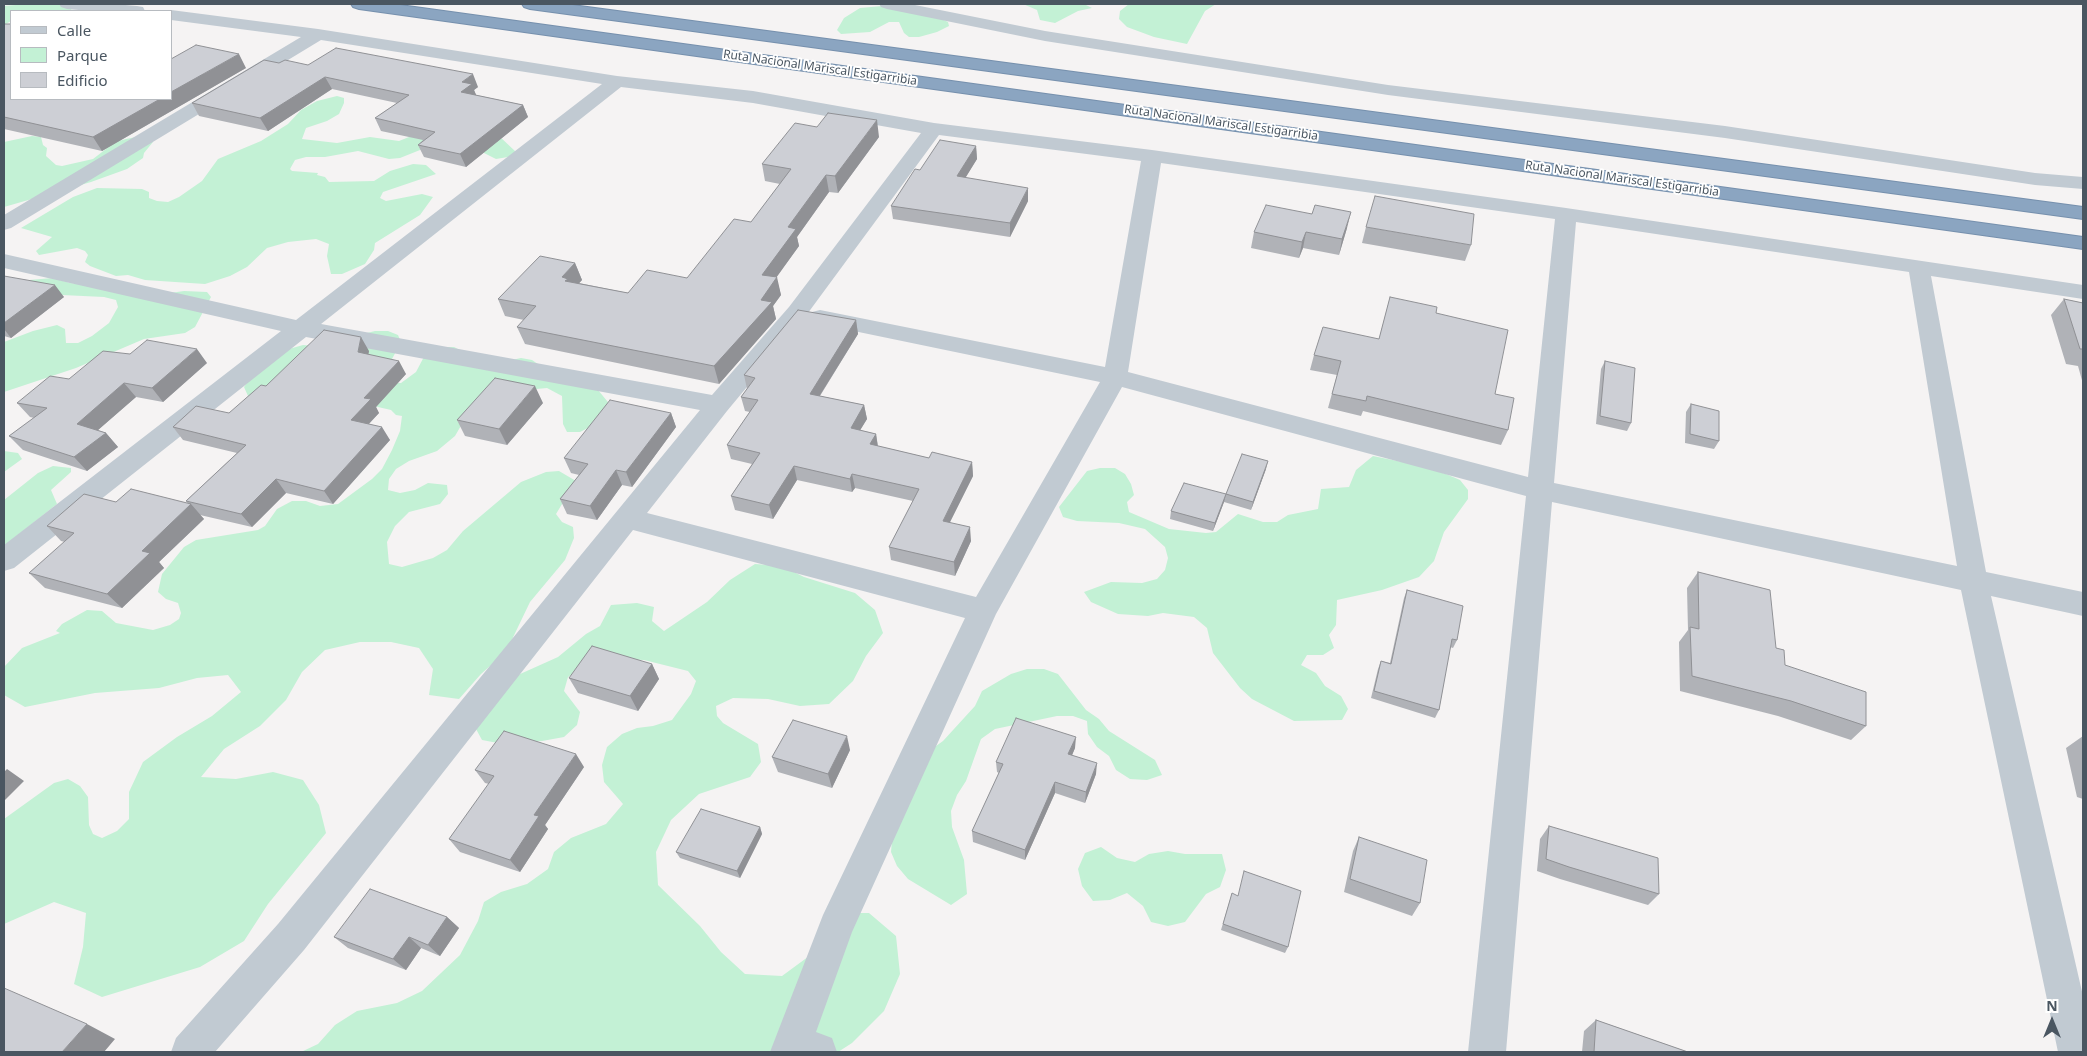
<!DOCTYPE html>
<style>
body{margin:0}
#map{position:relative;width:2087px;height:1056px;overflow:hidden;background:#f5f3f3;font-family:"Noto Sans",sans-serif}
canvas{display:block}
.frame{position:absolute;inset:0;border:5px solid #4a5661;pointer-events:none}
.legend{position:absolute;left:10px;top:10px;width:162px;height:90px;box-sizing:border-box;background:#fff;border:1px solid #b7bbc0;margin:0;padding:6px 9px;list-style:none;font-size:15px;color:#4a5661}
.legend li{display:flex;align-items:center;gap:10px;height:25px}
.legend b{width:25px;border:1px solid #b7bbc0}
.north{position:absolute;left:2027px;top:996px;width:50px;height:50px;-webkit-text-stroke:4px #fff;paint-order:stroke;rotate:0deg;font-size:14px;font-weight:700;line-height:20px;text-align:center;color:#4a5661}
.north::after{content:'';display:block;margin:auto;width:18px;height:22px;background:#4a5661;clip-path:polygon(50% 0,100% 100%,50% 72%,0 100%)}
</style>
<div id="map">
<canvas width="2087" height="1056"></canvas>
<div class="frame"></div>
<ul class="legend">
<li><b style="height:6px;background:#c1cad2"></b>Calle</li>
<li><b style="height:14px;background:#c3f1d5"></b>Parque</li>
<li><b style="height:14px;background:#cdcfd5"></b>Edificio</li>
</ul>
<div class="north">N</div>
</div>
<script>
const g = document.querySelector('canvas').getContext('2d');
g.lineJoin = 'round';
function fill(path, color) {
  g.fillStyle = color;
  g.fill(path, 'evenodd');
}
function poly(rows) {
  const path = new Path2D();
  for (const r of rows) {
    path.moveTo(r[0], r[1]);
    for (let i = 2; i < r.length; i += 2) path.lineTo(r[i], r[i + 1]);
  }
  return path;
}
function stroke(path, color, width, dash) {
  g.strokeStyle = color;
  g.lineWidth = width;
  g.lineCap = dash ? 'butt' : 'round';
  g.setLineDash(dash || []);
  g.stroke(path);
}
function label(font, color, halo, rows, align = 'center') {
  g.font = font + ' "Noto Sans",sans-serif';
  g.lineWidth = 4;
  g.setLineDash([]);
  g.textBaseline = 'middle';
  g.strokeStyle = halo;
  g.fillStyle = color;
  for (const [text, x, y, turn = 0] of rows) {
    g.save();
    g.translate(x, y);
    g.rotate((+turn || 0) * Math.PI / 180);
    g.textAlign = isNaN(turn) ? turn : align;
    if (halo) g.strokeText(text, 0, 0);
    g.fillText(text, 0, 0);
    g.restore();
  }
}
const green = poly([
 [27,4,77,4,78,5,71,9,72,11,11,11,11,21,4,25,4,6],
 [904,4,919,8,948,22,949,26,937,32,919,37,909,37,904,33,899,22,889,22,870,32,841,34,837,30,844,18,860,8],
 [1023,4,1084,4,1092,8,1078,11,1055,23,1040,20,1037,10],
 [1129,4,1216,4,1205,11,1187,44,1154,37,1127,27,1119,19,1120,11],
 [337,96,344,98,344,103,339,114,327,121,306,128,302,139,337,143,370,137,399,141,409,137,497,134,516,152,508,157,496,159,478,150,430,146,400,158,389,159,358,151,325,157,306,157,295,160,290,169,292,171,318,173,317,175,325,177,329,182,374,181,390,171,413,164,426,165,436,174,383,192,380,198,386,201,422,194,433,197,420,215,375,243,374,250,365,264,342,274,331,274,327,256,329,244,316,239,288,242,267,248,247,267,230,276,205,284,145,280,128,275,116,276,90,266,85,262,88,255,85,251,77,248,39,255,36,251,52,237,21,228,73,197,97,188,142,189,149,192,149,198,157,201,168,202,179,197,202,181,218,159,261,141,288,124,301,110,317,101],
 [32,136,41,137,43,145,47,148,46,156,56,165,62,166,93,159,115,142,126,139,136,137,150,139,153,142,144,153,143,158,127,169,91,182,4,207,4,142],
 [53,278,70,283,170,293,184,291,207,292,211,297,195,327,185,333,144,339,76,368,4,392,4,342,33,331,57,325,65,329,66,343,78,343,92,336,109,323,118,307,116,300,104,297,62,295,21,287,29,280],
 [375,331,388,331,398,335,401,342,392,359,379,374,379,382,401,383,416,372,427,351,441,347,454,347,472,356,507,361,521,358,532,360,557,377,598,390,612,407,592,426,580,432,567,432,563,424,562,396,547,388,526,390,466,417,455,436,437,451,409,461,396,469,389,479,388,490,400,493,415,490,428,483,447,485,448,494,440,504,409,512,395,526,387,542,389,564,402,567,433,558,447,550,463,531,521,482,546,472,559,471,576,481,556,514,562,522,573,527,574,538,565,560,530,602,506,652,481,674,459,699,429,695,433,669,419,648,391,642,360,642,325,650,302,672,286,700,260,726,224,749,201,777,236,779,273,772,303,780,319,805,326,833,268,904,244,941,200,967,102,997,74,984,83,947,86,913,54,902,4,924,4,819,54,783,68,779,80,786,88,797,89,825,93,834,102,838,117,831,129,819,129,792,143,762,177,737,212,716,241,692,228,675,197,678,159,688,95,693,25,707,4,695,4,667,22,648,60,633,56,631,62,624,87,610,102,611,116,623,153,630,170,625,179,619,181,613,178,603,166,599,158,592,162,574,184,547,196,540,258,530,265,526,277,509,292,501,306,501,320,506,338,504,372,479,382,469,392,450,400,431,402,416,396,415,391,410,365,404,256,399,248,396,244,387,257,369,289,349,303,345,315,346],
 [4,451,18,453,22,459,4,472],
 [1373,456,1417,465,1446,474,1460,480,1468,490,1468,499,1444,532,1434,561,1419,577,1382,590,1337,600,1336,625,1329,635,1334,648,1323,655,1307,655,1301,665,1316,673,1325,686,1341,696,1348,709,1342,720,1294,721,1252,699,1240,688,1213,653,1207,628,1194,617,1163,613,1148,616,1118,614,1091,602,1084,592,1111,582,1142,583,1157,579,1165,570,1168,558,1165,547,1145,529,1119,523,1077,521,1063,517,1059,507,1087,471,1100,468,1115,468,1125,474,1131,484,1134,495,1127,502,1129,512,1169,529,1206,533,1216,532,1238,514,1263,522,1277,522,1288,515,1318,509,1321,489,1349,487,1356,470],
 [53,466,71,468,71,472,51,490,57,504,4,546,4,500,38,473],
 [755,564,782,566,804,577,855,593,875,610,883,633,866,656,853,681,829,704,800,706,768,699,733,698,716,706,717,716,723,723,758,744,761,762,750,777,699,794,671,820,656,852,658,885,700,926,721,952,745,974,782,976,816,951,833,913,869,913,896,936,900,974,884,1011,852,1043,838,1052,301,1052,318,1044,335,1025,357,1011,397,1003,422,991,460,955,478,921,484,902,501,892,527,884,548,869,554,852,571,838,606,824,623,804,604,782,602,765,607,747,622,734,637,728,653,726,672,720,691,694,696,681,688,671,644,660,596,658,568,677,564,691,580,712,577,725,564,737,542,741,503,744,482,740,476,729,509,679,558,657,586,634,600,626,611,605,637,603,654,607,652,621,664,631,707,602,730,580],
 [1027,669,1044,669,1058,674,1086,710,1099,719,1109,731,1155,760,1162,775,1147,780,1130,779,1116,770,1109,756,1097,747,1088,734,1087,721,1073,716,1057,716,995,729,981,739,966,781,957,795,951,811,952,827,964,860,967,894,951,905,908,879,897,866,891,852,895,804,929,751,943,741,975,706,982,691,1011,674],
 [1101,847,1117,858,1135,862,1149,854,1168,851,1185,854,1222,854,1226,870,1220,887,1206,894,1185,922,1168,926,1151,922,1143,906,1127,893,1110,900,1093,901,1082,886,1078,869,1085,853]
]);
const street = poly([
 [59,4,114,4,137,6,143,7,145,11,90,11,67,9,61,7,59,4],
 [879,4,910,4,1045,31,1388,85,1725,126,2035,173,2083,177,2083,189,2035,185,1725,138,1388,95,1045,41,887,9,881,7,879,4],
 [171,10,318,29,617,76,753,91,934,123,1152,150,1566,208,2083,285,2083,299,1931,276,1986,572,2083,592,2083,616,1991,596,2083,996,2083,1052,2058,1052,1961,590,1552,502,1506,1052,1468,1052,1526,496,1122,387,996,614,852,932,816,1032,832,1038,837,1052,770,1052,823,915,965,618,633,530,304,950,215,1052,171,1052,176,1038,278,924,700,410,306,337,14,568,4,571,4,545,281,331,4,268,4,254,296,320,602,84,321,40,11,228,4,230,4,215,301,37,171,20,171,11,166,11,171,10],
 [621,87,753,103,921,133,789,307,712,395,321,324,621,87],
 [939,135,1141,161,1105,367,820,310,812,312,808,317,812,322,820,324,1100,382,976,597,647,513,727,411,805,317,939,135],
 [1161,163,1555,219,1528,477,1128,372,1161,163],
 [1576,222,1909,272,1957,566,1554,483,1576,222]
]);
const highway = poly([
 [351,4,393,4,2083,237,2083,249,359,9,353,7,351,4],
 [522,4,565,4,2083,207,2083,219,530,9,524,7,522,4]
]);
const wall = poly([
 [4,24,11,99,246,68,102,151,4,129],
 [279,63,308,65,478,87,474,90,476,95,523,105,528,117,466,167,424,157,418,145,423,140,381,131,375,118,397,103,332,89,268,131,199,116,192,103],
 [879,137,838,193,829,192,797,237,799,246,776,277,781,295,773,306,776,319,719,384,525,344,517,327,524,320,505,316,498,299,575,263,582,280,579,283,628,293,687,278,751,222,780,184,765,181,762,164],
 [976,146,977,159,965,178,1028,201,1010,237,893,219,891,206,920,170],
 [1366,227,1471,245,1465,261,1362,243],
 [1347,228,1339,255,1303,248,1299,258,1251,248,1254,232],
 [4,276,64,297,11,338,4,336],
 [1390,297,1436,313,1495,394,1508,430,1501,445,1363,411,1361,416,1328,408,1337,375,1310,370,1314,355,1379,339],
 [2064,299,2083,303,2083,384,2078,366,2066,364,2051,315],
 [856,320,858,334,820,396,864,405,867,419,860,430,876,434,878,446,929,458,972,462,973,476,950,522,971,541,955,576,891,560,889,547,913,501,855,488,852,492,797,480,773,519,735,510,731,496,752,464,731,459,727,445,750,412,745,411,741,397,747,389,744,375],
 [369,351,368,354,406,374,376,407,379,413,369,424,390,440,333,504,286,493,252,527,200,515,204,519,159,562,164,568,122,608,45,588,29,573,65,542,61,541,47,526,188,504,186,501,237,453,183,440,173,427,229,413,266,386],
 [1605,361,1631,423,1627,431,1596,424,1601,369],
 [207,363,163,402,136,397,98,430,106,433,118,447,87,471,23,450,9,436,34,418,30,417,17,403,69,379],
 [543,403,507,445,465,436,457,420],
 [1691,404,1719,441,1714,449,1685,443,1686,412],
 [671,413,676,427,632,487,622,485,597,520,567,514,560,499,579,475,571,473,564,458],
 [1266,469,1251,510,1224,502,1213,531,1170,519,1171,511,1226,494],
 [1698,572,1776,648,1785,665,1866,726,1851,740,1778,716,1680,691,1679,642,1688,630,1687,588],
 [1407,590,1457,640,1453,648,1450,647,1439,710,1435,718,1371,698,1378,669,1381,661,1390,663,1404,598],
 [652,664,659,679,638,711,578,693,569,678],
 [2083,736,2083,799,2077,797,2066,748],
 [1075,748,1072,755,1096,774,1085,803,1055,793,1025,860,973,842,972,831,999,773,997,772,996,762],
 [850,750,832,788,778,772,772,757],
 [584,767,545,825,548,829,520,872,460,852,449,839,489,784,485,783,475,770],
 [1549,826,1659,894,1648,905,1560,879,1537,871,1540,839],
 [760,827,762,834,740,878,680,858,676,852],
 [1359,837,1420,903,1412,916,1344,892,1353,851],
 [1232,893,1288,947,1285,953,1221,930],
 [447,917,459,928,440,956,421,948,406,970,348,948,334,937],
 [1596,1020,1688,1052,1582,1052,1584,1031]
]);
const shadedWall = poly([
 [239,54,246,68,102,151,93,137,160,99,171,99,171,92],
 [473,74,478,87,474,90,477,97,461,92,462,82],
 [325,77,332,89,268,131,260,118],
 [523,105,528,117,466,167,460,154],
 [877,120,879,137,838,193,835,176],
 [976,146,977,159,958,190,957,176],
 [826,175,829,192,797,237,799,246,766,292,762,275,788,227],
 [1028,188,1028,201,1010,237,1010,223],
 [1351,212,1347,228,1339,255,1342,239],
 [1306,232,1303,248,1299,258,1302,242],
 [575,263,582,280,572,291,562,277],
 [777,277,781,295,773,306,776,319,719,384,714,366],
 [55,285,64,297,11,338,4,329,4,323],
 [856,320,858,334,812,408,810,394],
 [361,337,369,351,366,366,358,352],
 [197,349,207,363,163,402,152,388],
 [399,361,406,374,376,407,379,413,359,434,351,420,364,398],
 [124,383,136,397,90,437,77,424],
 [535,386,543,403,507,445,499,429],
 [864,405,867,419,853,442,851,428],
 [671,413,676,427,632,487,626,472],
 [382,427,390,440,333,504,324,491],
 [106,433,118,447,87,471,74,457],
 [876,434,878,448,870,444],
 [1268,461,1266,469,1251,510,1253,502],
 [972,462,973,476,944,534,943,521],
 [794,466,797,480,773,519,769,505],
 [616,470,622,485,597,520,590,506],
 [852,474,855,488,852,492,850,479],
 [276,479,286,493,252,527,241,514],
 [1226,494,1224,502,1213,531,1215,523],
 [191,504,204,519,159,562,164,568,122,608,107,594,142,551],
 [970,527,971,541,955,576,954,562],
 [652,664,659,679,638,711,630,696],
 [847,736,850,750,832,788,828,774],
 [1076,737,1075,748,1068,765,1068,754],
 [576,754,584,767,545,825,548,829,520,872,510,860,534,815],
 [1097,763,1096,774,1085,803,1086,792],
 [7,769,24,781,4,801,4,772],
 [1055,782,1055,793,1025,860,1025,850],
 [760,827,762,834,740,878,737,871],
 [447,917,459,928,440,956,428,945],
 [409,937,421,948,406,970,393,959],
 [87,1024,115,1039,104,1052,62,1052]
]);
const building = poly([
 [4,24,11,24,11,99,160,99,93,137,4,117,4,24],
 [196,45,239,54,171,92,171,59,196,45],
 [336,48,473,74,462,82,472,84,461,92,523,105,460,154,418,145,435,132,375,118,409,95,325,77,260,118,192,103,264,60,279,63,285,60,308,65,336,48],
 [828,113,877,120,835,176,826,175,788,227,796,229,762,275,777,277,761,300,772,302,714,366,517,327,536,306,498,299,540,256,575,263,562,277,568,279,565,281,628,293,647,270,687,278,734,219,751,222,791,169,762,164,795,123,817,127,828,113],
 [940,140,976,146,957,176,1028,188,1010,223,891,206,915,169,920,170,940,140],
 [1375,196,1474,214,1471,245,1366,227,1375,196],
 [1266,205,1312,214,1315,205,1351,212,1342,239,1306,232,1302,242,1254,232,1266,205],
 [4,276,55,285,4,323,4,276],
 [1390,297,1437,307,1436,313,1508,330,1495,394,1514,398,1508,430,1367,396,1366,401,1332,394,1341,361,1314,355,1323,327,1379,339,1390,297],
 [2064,299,2083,303,2083,349,2080,349,2064,299],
 [798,310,856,320,810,394,864,405,851,428,876,434,870,444,929,458,932,452,972,462,943,521,970,527,954,562,889,547,919,489,852,474,850,479,794,466,769,505,731,496,760,453,727,445,758,400,741,397,755,378,744,375,798,310],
 [324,330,361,337,358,352,399,361,364,398,371,399,351,420,382,427,324,491,276,479,241,514,186,501,246,445,173,427,196,406,229,413,261,385,266,386,324,330],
 [147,340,197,349,152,388,124,383,77,424,106,433,74,457,9,436,47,408,17,403,50,376,69,379,103,351,130,354,147,340],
 [1605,361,1635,368,1631,423,1600,416,1605,361],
 [495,378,535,386,499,429,457,420,495,378],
 [610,400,671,413,626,472,616,470,590,506,560,499,588,464,564,458,610,400],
 [1691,404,1719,411,1719,441,1690,434,1691,404],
 [1242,454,1268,461,1253,502,1226,494,1242,454],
 [1184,483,1226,494,1215,523,1171,511,1184,483],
 [131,489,191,504,142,551,150,553,107,594,29,573,74,533,47,526,84,494,116,502,131,489],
 [1698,572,1770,590,1776,648,1784,650,1785,665,1866,692,1866,726,1791,701,1692,676,1690,627,1699,629,1698,572],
 [1407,590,1463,606,1457,640,1452,639,1439,710,1374,691,1381,661,1391,664,1407,590],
 [592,646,652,664,630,696,569,678,592,646],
 [1016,718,1076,737,1068,754,1097,763,1086,792,1055,782,1025,850,972,831,1003,764,996,762,1016,718],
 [793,720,847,736,828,774,772,757,793,720],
 [504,731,576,754,534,815,539,816,510,860,449,839,494,776,475,770,504,731],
 [701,809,760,827,737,871,676,852,701,809],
 [1549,826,1658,858,1659,894,1569,867,1546,859,1549,826],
 [1359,837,1427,860,1420,903,1350,879,1359,837],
 [1244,871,1301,891,1288,947,1223,924,1232,893,1238,896,1244,871],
 [370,889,447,917,428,945,409,937,393,959,334,937,370,889],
 [4,988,87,1024,62,1052,4,1052,4,988],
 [1596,1020,1688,1052,1594,1052,1596,1020]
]);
const farStreetnames = [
 ["Ruta Nacional Mariscal Estigarribia",820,68,8],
 ["Ruta Nacional Mariscal Estigarribia",1221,123,8],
 ["Ruta Nacional Mariscal Estigarribia",1622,179,8]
];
fill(green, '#c3f1d5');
stroke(highway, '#7690ad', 2);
fill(street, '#c1cad2');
fill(highway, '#8ba5c1');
fill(wall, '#b0b2b7');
fill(shadedWall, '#909195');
fill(building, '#cdcfd5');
stroke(building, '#909195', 1);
label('12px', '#4a5661', '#fff', farStreetnames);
</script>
